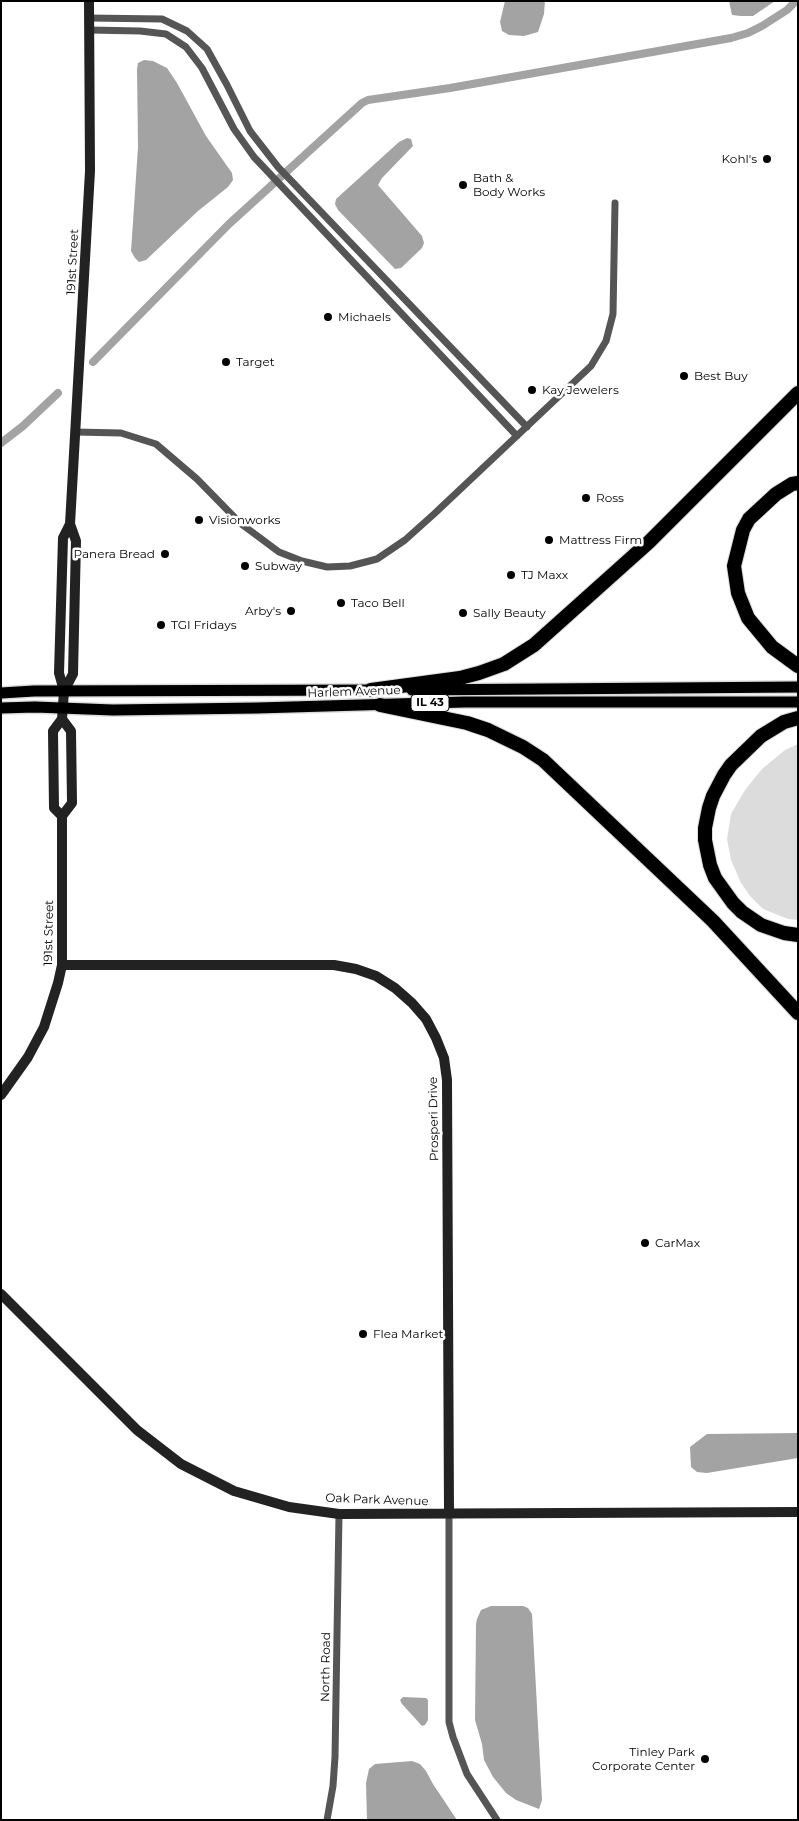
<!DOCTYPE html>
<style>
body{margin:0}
#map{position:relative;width:799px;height:1821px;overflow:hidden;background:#fff;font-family:Montserrat,sans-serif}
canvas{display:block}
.frame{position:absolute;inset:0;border:2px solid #000;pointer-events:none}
</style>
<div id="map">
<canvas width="799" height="1821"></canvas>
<div class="frame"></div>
</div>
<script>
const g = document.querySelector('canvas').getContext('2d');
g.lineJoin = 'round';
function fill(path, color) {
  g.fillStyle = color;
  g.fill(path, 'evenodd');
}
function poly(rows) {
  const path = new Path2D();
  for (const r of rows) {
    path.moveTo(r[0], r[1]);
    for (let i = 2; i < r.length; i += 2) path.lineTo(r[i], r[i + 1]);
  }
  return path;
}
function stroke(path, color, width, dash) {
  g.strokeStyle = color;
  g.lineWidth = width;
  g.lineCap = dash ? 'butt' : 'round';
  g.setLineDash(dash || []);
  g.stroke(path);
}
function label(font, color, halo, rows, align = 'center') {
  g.font = font + ' Montserrat,sans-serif';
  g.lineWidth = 5;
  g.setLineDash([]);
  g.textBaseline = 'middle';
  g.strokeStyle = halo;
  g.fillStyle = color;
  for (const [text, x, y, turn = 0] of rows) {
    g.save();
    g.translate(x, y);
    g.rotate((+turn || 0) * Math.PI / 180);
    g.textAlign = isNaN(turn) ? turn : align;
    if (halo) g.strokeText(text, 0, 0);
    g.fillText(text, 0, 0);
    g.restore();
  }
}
const green = poly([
 [798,744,798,920,788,919,763,909,750,896,741,883,731,860,727,839,731,814,745,790,762,769,785,750]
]);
const water = poly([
 [505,1,545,1,544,14,538,32,524,36,509,35,502,31,500,22],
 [729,1,775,1,753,16,741,16,732,15],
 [144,60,153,61,167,68,177,83,206,136,232,173,233,180,228,187,198,211,146,260,139,262,135,258,131,251,132,237,138,147,137,69,138,63],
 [407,138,411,139,413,146,382,178,378,185,422,236,424,243,422,248,401,268,395,269,338,210,335,204,336,199,399,142],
 [798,1433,798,1458,707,1473,697,1472,691,1467,690,1447,707,1434],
 [491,1606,523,1606,528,1608,532,1614,542,1800,539,1809,516,1800,506,1793,493,1777,484,1760,482,1744,475,1720,476,1624,477,1619,481,1610],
 [403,1697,426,1698,428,1700,428,1720,425,1725,422,1726,402,1704,400,1700],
 [412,1761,420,1764,426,1771,433,1784,457,1820,367,1820,366,1783,369,1769,375,1764]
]);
const canal = poly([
 [93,362,229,224,362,103,368,100,450,88,731,38,748,33,762,26,787,10,796,1],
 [1,443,23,426,58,393]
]);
const street = poly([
 [89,18,162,19,187,31,207,49,227,85,250,131,278,167,527,427],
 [89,30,140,31,166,34,186,47,202,68,234,129,254,157,517,436],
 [75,432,121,433,156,444,197,479,240,523,279,552,302,561,327,567,350,566,377,559,405,540,434,514,591,366,606,341,613,314,615,203],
 [449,1514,449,1722,453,1737,467,1774,497,1820],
 [327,1820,333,1786,335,1757,339,1514]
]);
const secondary = poly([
 [64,691,73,674,76,541,70,524,90,171,89,1],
 [62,816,54,808,53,731,62,719,64,691,59,673,63,538,70,524],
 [62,965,334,965,356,969,376,976,395,988,412,1003,426,1019,436,1038,444,1058,447,1080,449,1514],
 [1,1095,28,1057,44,1027,58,983,62,965,62,816,72,803,71,731,62,719],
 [1,1294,137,1430,181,1464,234,1491,289,1507,339,1514,798,1512]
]);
const primary = poly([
 [412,690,798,687],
 [1,693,34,691,379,690],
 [1,708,35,707,113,710,257,708,464,702,798,702]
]);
const highway = poly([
 [798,483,792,484,776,494,749,519,743,530,734,566,738,593,748,618,772,647,798,666],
 [371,690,460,678,479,673,504,664,534,645,649,542,798,393],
 [380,705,467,723,488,730,523,747,543,760,713,921,798,1013],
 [798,718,784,722,761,736,731,765,724,775,713,796,709,808,705,828,705,840,710,865,715,878,733,903,742,912,761,925,784,933,798,935]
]);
const markers = [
 [767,159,5,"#000"],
 [463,185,5,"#000"],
 [328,317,5,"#000"],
 [226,362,5,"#000"],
 [684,376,5,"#000"],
 [532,390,5,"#000"],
 [586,498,5,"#000"],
 [199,520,5,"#000"],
 [549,540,5,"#000"],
 [165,554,5,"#000"],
 [245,566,5,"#000"],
 [511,575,5,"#000"],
 [341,603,5,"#000"],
 [291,611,5,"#000"],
 [463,613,5,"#000"],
 [161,625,5,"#000"],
 [645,1243,5,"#000"],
 [363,1334,5,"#000"],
 [705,1759,5,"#000"]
];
const shields = [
 [430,703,38]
];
const shieldNames = [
 ["IL 43",430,703]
];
const poiNames = [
 ["Kohl's",757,159,"right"],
 ["Bath &",473,178],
 ["Body Works",473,192],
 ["Michaels",338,317],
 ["Target",236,362],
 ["Best Buy",694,376],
 ["Kay Jewelers",542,390],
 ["Ross",596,498],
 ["Visionworks",209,520],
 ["Mattress Firm",559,540],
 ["Panera Bread",155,554,"right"],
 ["Subway",255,566],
 ["TJ Maxx",521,575],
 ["Taco Bell",351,603],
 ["Arby's",281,611,"right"],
 ["Sally Beauty",473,613],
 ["TGI Fridays",171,625],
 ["CarMax",655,1243],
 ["Flea Market",373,1334],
 ["Tinley Park",695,1752,"right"],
 ["Corporate Center",695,1766,"right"]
];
const streetNames = [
 ["191st Street",73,262,-87],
 ["Harlem Avenue",354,692,-2],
 ["191st Street",49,933,-89],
 ["Prosperi Drive",434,1119,-91],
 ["Oak Park Avenue",377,1500,2],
 ["North Road",326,1667,-89]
];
fill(green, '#dcdcdc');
fill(water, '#a3a3a3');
stroke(canal, '#a3a3a3', 8);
stroke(primary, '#dbdbdb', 14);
stroke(highway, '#dbdbdb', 16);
stroke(street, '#555', 7);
stroke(secondary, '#222', 10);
stroke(primary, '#000', 11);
stroke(highway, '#000', 14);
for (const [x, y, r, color] of markers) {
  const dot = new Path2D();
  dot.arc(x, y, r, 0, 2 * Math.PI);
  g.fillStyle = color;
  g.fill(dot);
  stroke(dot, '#fff', 2);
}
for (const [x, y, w] of shields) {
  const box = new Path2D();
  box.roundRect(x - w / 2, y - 8.5, w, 17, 4);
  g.fillStyle = '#fff';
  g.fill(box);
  stroke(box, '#000', 1);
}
label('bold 11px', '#000', null, shieldNames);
label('12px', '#000', '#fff', poiNames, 'left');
label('12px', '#000', '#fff', streetNames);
</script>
